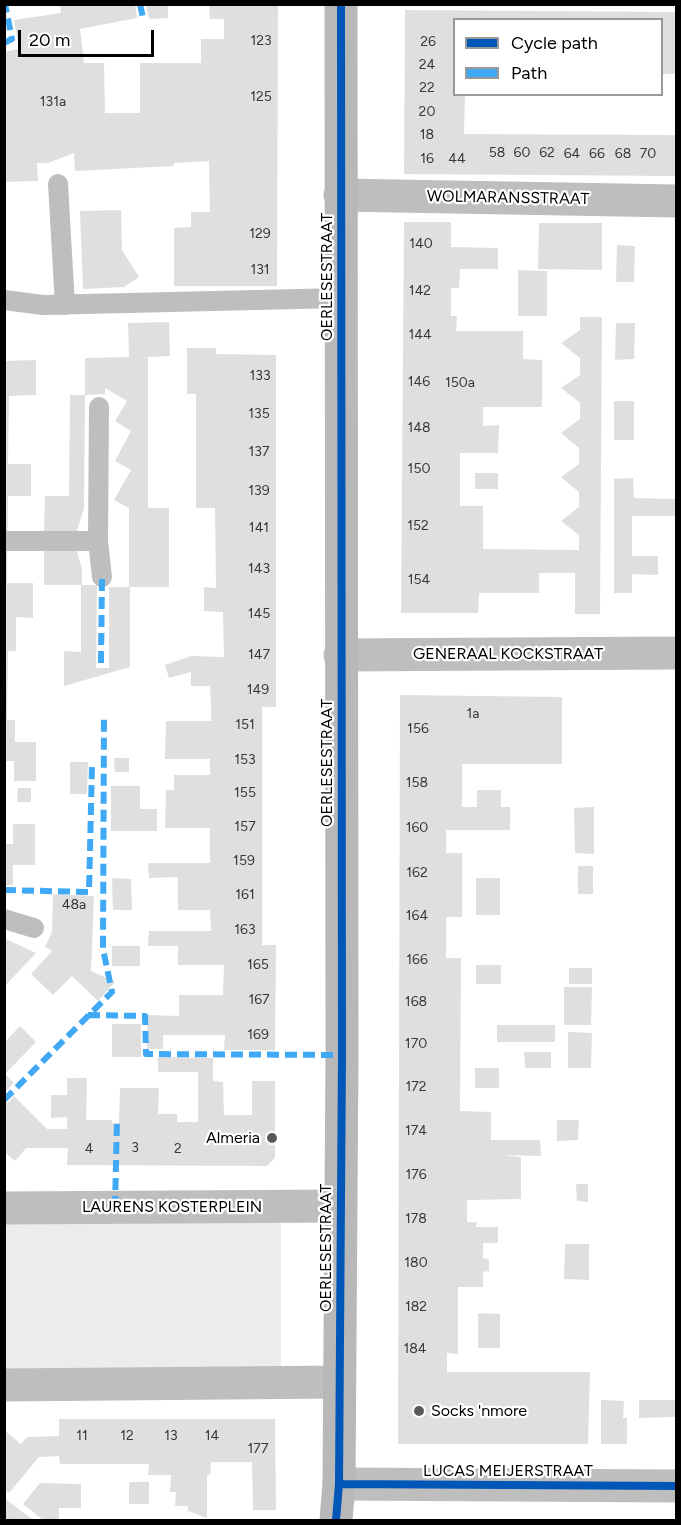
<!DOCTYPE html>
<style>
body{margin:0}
#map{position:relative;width:681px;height:1525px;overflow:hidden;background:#fff;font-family:Figtree,sans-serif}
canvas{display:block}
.frame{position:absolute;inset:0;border:6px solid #000;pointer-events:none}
.legend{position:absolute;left:453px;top:18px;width:210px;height:78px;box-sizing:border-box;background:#fff;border:2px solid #999;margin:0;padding:8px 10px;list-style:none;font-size:18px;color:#000}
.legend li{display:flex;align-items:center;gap:12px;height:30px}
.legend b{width:30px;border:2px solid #999}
.scale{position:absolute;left:18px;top:30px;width:136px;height:27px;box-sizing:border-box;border:3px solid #000;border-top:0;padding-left:8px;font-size:18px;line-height:21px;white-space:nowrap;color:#000;-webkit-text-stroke:4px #fff;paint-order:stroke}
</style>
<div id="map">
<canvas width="681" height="1525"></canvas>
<div class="frame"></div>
<ul class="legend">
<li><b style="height:8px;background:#0057b8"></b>Cycle path</li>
<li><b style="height:8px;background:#3fa9f5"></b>Path</li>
</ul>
<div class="scale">20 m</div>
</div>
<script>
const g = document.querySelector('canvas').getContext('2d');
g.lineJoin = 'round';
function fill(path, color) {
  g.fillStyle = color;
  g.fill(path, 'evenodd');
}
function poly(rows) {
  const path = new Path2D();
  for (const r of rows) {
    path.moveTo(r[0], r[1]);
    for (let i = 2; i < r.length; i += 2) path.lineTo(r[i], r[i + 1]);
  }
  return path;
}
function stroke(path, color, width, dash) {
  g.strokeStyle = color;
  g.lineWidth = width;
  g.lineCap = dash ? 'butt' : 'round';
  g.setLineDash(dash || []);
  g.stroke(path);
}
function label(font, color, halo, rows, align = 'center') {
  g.font = font + ' Figtree,sans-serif';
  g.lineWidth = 4.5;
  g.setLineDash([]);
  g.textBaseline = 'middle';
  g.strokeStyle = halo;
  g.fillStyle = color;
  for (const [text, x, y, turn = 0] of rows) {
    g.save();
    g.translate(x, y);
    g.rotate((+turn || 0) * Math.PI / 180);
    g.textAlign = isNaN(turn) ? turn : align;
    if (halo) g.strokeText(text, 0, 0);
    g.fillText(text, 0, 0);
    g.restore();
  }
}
const green = poly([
 [281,1219,281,1368,5,1370,4,1221]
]);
const building = poly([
 [60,4,135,4,137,18,80,29,84,63,104,63,105,113,140,113,140,63,201,63,201,39,224,39,224,19,210,19,209,4,278,4,277,286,174,286,174,228,191,227,191,212,210,212,209,161,174,163,174,166,75,171,74,153,48,163,37,163,38,181,4,182,4,52,19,49,14,20,61,13],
 [146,4,168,4,168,18,149,19],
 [405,10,676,12,676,74,662,74,662,20,454,20,454,94,465,94,464,134,676,135,676,176,404,174],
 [121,210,122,250,139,277,124,287,83,289,80,211],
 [404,222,451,222,451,247,498,248,498,269,460,269,459,288,451,288,451,316,457,316,456,331,523,331,523,359,542,360,542,407,483,407,483,426,499,425,498,453,460,453,460,506,483,506,483,549,579,550,579,535,561,521,579,507,579,492,561,477,579,464,579,448,561,433,580,419,580,403,561,388,580,375,580,358,561,343,580,330,580,317,602,317,600,614,575,614,575,573,539,573,539,593,479,593,478,613,401,613],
 [539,223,602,223,602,270,538,269],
 [617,245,635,246,634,282,616,282],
 [518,270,547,271,547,316,518,316],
 [169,322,170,356,148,357,148,508,169,508,169,587,129,587,129,508,114,500,131,470,115,461,131,431,115,421,127,401,105,388,105,394,85,395,85,358,129,357,128,323],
 [616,323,635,323,634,359,615,360],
 [187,348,216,348,216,354,276,355,276,707,262,707,262,945,276,945,275,1050,224,1050,225,1035,163,1035,163,1049,147,1049,148,1015,179,1016,179,995,223,995,224,965,178,965,178,946,148,946,149,931,211,931,210,910,178,910,178,877,149,878,148,863,210,863,210,828,165,828,166,790,174,790,174,775,210,775,210,759,165,759,166,721,211,721,211,705,210,686,191,686,191,672,169,678,165,665,191,656,224,657,223,612,204,611,204,587,216,588,215,508,196,508,196,394,187,394],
 [36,360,36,395,9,396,8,464,31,464,31,496,8,496,7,583,33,583,33,618,16,617,16,651,8,651,7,720,15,720,15,742,36,742,36,781,14,781,14,761,4,761,4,361],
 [70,395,85,395,84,508,77,531,44,531,45,496,69,496],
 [614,401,634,401,634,440,614,440],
 [475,473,498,473,498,489,475,489],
 [633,478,634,498,676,499,676,516,632,516,632,556,658,556,658,575,632,574,632,593,614,593,614,479],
 [44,550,77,551,82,569,82,585,97,585,96,668,109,668,109,587,130,587,130,667,64,686,64,651,81,652,81,585,44,585],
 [400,695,562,697,562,764,462,764,462,807,477,807,477,790,501,790,501,807,510,807,510,830,446,830,446,853,462,853,462,917,446,917,446,958,461,958,460,1111,491,1112,491,1140,540,1140,541,1156,504,1155,521,1157,521,1199,467,1200,467,1222,477,1222,476,1227,498,1227,498,1243,483,1243,483,1258,489,1259,489,1271,483,1272,483,1287,458,1287,458,1354,447,1353,447,1372,590,1372,588,1444,398,1444],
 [114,758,129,758,129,772,115,772],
 [70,762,88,762,87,794,70,794],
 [111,786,140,786,140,809,157,809,157,831,111,831],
 [18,788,31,788,31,802,17,802],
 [594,807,594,854,575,853,574,808],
 [13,824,35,824,35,865,13,865,13,885,4,885,4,844,13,844],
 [578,866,593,866,593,894,578,894],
 [112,878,131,879,132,910,113,910],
 [476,878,500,878,500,915,476,915],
 [53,894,94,896,91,971,115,982,98,1001,72,976,53,995,31,974,52,951,45,947,52,932],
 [4,938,36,953,4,987],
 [112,946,140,946,140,966,112,966],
 [476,965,501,965,501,984,476,984],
 [569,968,592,968,592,984,569,984],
 [564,987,592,987,591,1025,564,1025],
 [112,1024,141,1024,141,1057,112,1057],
 [497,1025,555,1025,555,1042,497,1042],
 [20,1026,36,1042,5,1074,14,1083,4,1093,4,1037,7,1040],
 [568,1032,592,1033,591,1068,568,1068],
 [524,1052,551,1052,551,1068,525,1068],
 [158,1057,213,1058,213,1081,223,1082,224,1115,252,1115,252,1081,275,1081,275,1158,267,1166,67,1165,68,1148,26,1148,15,1161,4,1151,4,1106,14,1096,47,1129,67,1129,67,1117,51,1118,51,1095,67,1095,67,1078,87,1078,86,1120,112,1120,112,1123,119,1123,120,1088,159,1088,158,1114,177,1114,177,1122,198,1122,198,1072,158,1072],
 [475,1068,499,1068,499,1088,475,1088],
 [557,1120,579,1120,578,1140,557,1141],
 [576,1184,588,1184,588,1202,577,1201],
 [565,1244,589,1244,589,1280,564,1279],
 [478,1313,500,1314,500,1348,478,1348],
 [601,1400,624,1401,623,1418,627,1418,627,1444,601,1444],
 [639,1400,676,1400,676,1417,639,1418],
 [59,1419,275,1419,276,1510,253,1510,252,1462,211,1462,210,1475,207,1475,207,1518,188,1511,188,1506,175,1506,176,1492,170,1492,171,1475,148,1475,149,1464,60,1464,59,1456,39,1457,9,1493,4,1489,4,1430,21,1444,27,1437,59,1436],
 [129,1482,149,1482,149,1504,129,1504],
 [40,1483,81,1484,81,1508,59,1508,59,1520,43,1520,23,1504],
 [4,1498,33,1520,4,1520]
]);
const lane = poly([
 [58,184,65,305],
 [4,300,43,305,341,298],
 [99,407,98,541,102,577],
 [7,541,98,541],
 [4,919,34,928]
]);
const street = poly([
 [340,195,676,201],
 [340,655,676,653],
 [4,1208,340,1206],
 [4,1385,339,1382],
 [339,1484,676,1486]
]);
const secondary = poly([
 [336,1520,339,1484,342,1055,341,4]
]);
const quiet = poly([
 [140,4,143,18],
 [4,43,12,39,5,4],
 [101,663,102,577],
 [4,890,89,892,92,766],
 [88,1015,145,1016,146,1054,342,1055],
 [4,1100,112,992,103,949,104,714],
 [115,1208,117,1119]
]);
const cycleway = poly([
 [339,1484,676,1486],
 [336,1520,339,1484,342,1055,341,4]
]);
const markers = [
 [272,1138,6,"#595959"],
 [419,1411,6,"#595959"]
];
const numberNames = [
 ["123",261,41],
 ["26",428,42],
 ["24",427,65],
 ["22",427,88],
 ["125",261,97],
 ["131a",53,102],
 ["20",427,112],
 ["18",427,135],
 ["58",497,153],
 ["60",522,153],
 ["62",547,153],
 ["64",572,154],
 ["66",597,154],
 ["68",623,154],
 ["70",648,154],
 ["16",427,159],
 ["44",457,159],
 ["129",260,234],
 ["140",421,244],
 ["131",260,270],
 ["142",420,291],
 ["144",420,335],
 ["133",260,376],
 ["146",419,382],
 ["150a",460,383],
 ["135",259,414],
 ["148",419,428],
 ["137",259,452],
 ["150",419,469],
 ["139",259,491],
 ["152",418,526],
 ["141",259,528],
 ["143",259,569],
 ["154",419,580],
 ["145",259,614],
 ["147",259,655],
 ["149",258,690],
 ["1a",473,714],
 ["151",245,725],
 ["156",418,729],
 ["153",245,760],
 ["158",417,783],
 ["155",245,793],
 ["157",245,827],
 ["160",417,828],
 ["159",244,861],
 ["162",417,873],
 ["161",245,895],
 ["48a",74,905],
 ["164",417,916],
 ["163",245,930],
 ["166",417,960],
 ["165",258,965],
 ["167",259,1000],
 ["168",416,1002],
 ["169",258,1035],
 ["170",416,1044],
 ["172",416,1087],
 ["174",416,1131],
 ["3",135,1148],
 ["4",89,1149],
 ["2",178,1149],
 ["176",416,1175],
 ["178",416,1219],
 ["180",416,1263],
 ["182",416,1307],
 ["184",415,1349],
 ["11",82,1436],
 ["12",127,1436],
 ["13",171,1436],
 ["14",212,1436],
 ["177",258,1449]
];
const streetNames = [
 ["WOLMARANSSTRAAT",508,198,1],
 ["OERLESESTRAAT",327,277,-90],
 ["GENERAAL KOCKSTRAAT",508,654],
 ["OERLESESTRAAT",327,763,-90],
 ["LAURENS KOSTERPLEIN",172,1207],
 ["OERLESESTRAAT",326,1248,-90],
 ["LUCAS MEIJERSTRAAT",508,1471]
];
const poiNames = [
 ["Almeria",260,1138],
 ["Socks 'nmore",431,1411,"left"]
];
fill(green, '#ececec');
fill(building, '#dfdfdf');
stroke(lane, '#bebebe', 20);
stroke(street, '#bebebe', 33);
stroke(secondary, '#b8b8b8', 33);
stroke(quiet, '#3fa9f5', 6, [12, 6]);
stroke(cycleway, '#0057b8', 8);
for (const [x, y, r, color] of markers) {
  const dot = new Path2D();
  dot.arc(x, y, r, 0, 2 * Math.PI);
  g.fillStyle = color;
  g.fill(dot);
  stroke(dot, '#fff', 2);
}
label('14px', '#383838', null, numberNames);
label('16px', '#000', '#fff', streetNames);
label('16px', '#000', '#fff', poiNames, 'right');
</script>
